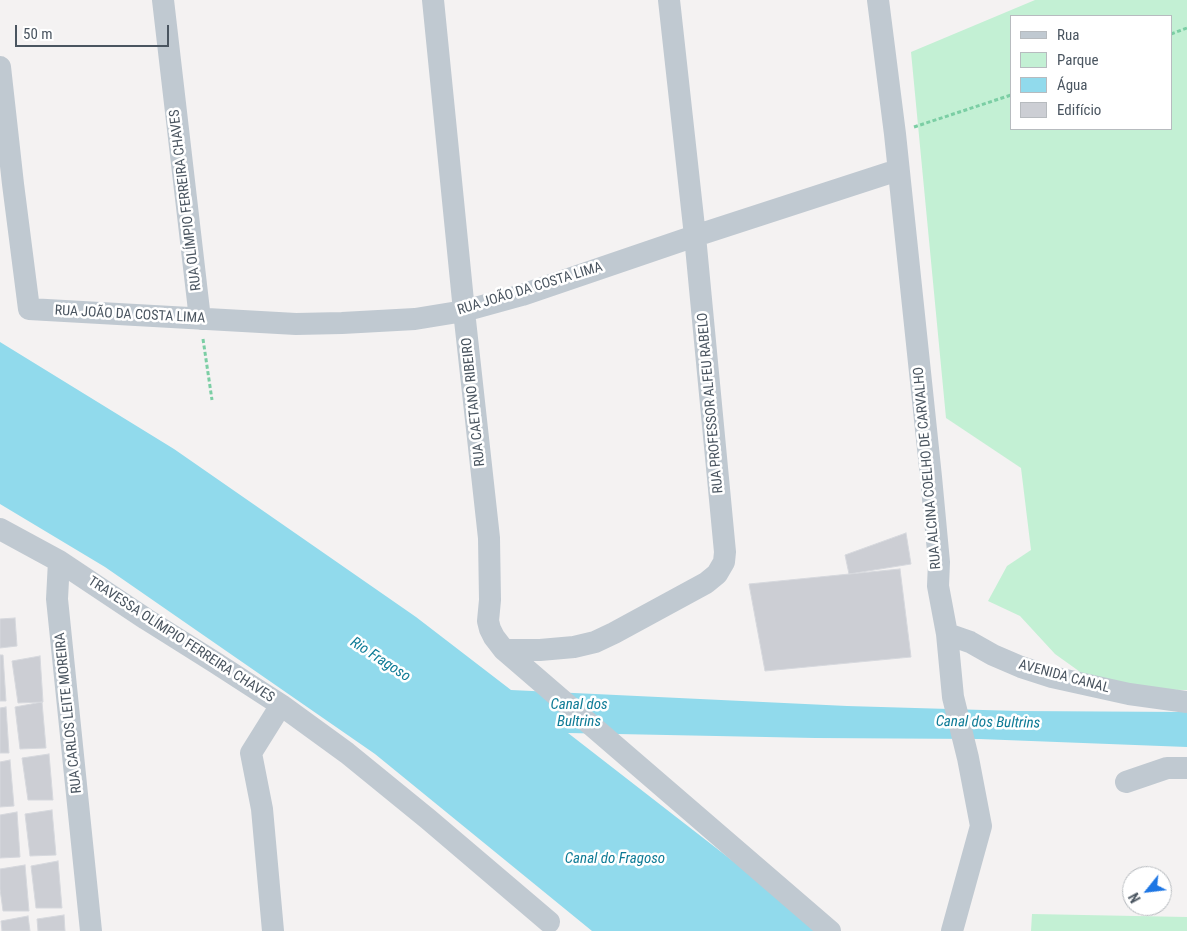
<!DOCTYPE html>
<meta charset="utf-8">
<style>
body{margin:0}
#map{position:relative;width:1187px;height:931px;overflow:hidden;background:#f4f2f2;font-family:"Roboto Condensed",sans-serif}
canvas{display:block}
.legend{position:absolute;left:1010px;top:15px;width:162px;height:115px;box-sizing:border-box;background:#fff;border:1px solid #b7bbbf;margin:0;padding:6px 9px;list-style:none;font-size:15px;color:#4a5560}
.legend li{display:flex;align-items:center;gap:10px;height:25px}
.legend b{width:25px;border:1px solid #b7bbbf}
.north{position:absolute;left:1122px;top:866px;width:50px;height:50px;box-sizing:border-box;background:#fff;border:1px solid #b7bbbf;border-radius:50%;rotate:241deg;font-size:14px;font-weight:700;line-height:20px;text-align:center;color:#4a5560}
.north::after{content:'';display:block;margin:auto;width:18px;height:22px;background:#1d76e4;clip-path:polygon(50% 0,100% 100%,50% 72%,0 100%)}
.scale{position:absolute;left:15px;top:25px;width:154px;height:22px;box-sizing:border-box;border:2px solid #4a5560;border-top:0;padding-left:6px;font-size:15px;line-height:18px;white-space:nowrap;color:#4a5560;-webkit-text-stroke:4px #fff;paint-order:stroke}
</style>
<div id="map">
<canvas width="1187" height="931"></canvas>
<ul class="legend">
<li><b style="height:6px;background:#c0c9d1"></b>Rua</li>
<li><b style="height:14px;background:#c3f0d4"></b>Parque</li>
<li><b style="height:14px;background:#91daec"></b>Água</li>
<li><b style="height:14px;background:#ccced4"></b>Edifício</li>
</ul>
<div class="north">N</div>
<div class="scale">50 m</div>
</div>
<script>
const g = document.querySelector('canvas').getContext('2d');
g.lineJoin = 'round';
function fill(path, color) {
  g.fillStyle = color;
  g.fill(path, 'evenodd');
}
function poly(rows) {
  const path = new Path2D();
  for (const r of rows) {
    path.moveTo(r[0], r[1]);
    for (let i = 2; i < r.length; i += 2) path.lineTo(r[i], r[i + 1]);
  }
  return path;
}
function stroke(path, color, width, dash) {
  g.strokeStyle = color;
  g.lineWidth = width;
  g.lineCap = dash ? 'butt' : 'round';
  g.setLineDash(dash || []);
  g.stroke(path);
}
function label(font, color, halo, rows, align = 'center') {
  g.font = font + ' "Roboto Condensed",sans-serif';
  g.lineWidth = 5;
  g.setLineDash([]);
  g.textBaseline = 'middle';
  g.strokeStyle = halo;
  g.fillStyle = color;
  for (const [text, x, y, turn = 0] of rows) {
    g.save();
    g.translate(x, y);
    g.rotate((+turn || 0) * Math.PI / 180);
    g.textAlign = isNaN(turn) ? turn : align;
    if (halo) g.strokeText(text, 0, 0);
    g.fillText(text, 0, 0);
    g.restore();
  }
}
const green = poly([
 [1035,0,1187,0,1187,690,1104,689,1055,654,1020,616,988,601,1007,566,1031,550,1021,468,946,418,911,52],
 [1011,16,1171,16,1171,129,1011,129],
 [1032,914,1187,917,1187,931,1031,931]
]);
const water = poly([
 [0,342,174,449,416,617,511,690,847,706,1017,711,1187,712,1187,747,979,739,815,738,568,733,823,931,592,931,375,754,105,567,0,504]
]);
const building = poly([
 [906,533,911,564,849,574,845,555,906,533],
 [900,569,911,657,765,671,749,584,900,569],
 [15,618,17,646,0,648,0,619,15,618],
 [0,655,3,655,6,701,0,701,0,655],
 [40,656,43,702,18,703,12,661,40,656],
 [42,702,46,748,20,749,15,707,42,702],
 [6,707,9,753,0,753,0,708,6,707],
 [49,754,53,800,28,800,22,758,49,754],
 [10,760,14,806,0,807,0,762,10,760],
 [52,810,56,855,30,856,25,814,52,810],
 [17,812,20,857,0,858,0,815,17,812],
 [58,861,62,908,36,908,31,866,58,861],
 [25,865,29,911,3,911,0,889,0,869,25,865],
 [64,915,65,931,38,931,37,919,64,915],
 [28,916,30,931,2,931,1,921,28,916]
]);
const path = poly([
 [1171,34,1187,28],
 [914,127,1011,95],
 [203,339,212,400]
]);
const street = poly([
 [163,0,200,319],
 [433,0,464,311,489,538,490,600,488,621,490,629,494,637,504,650,830,931],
 [878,0,895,134,931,477,939,562,938,586,947,634,953,697,968,758,981,826,952,931],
 [0,67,13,184,29,309,296,324,342,323,415,319,464,311,522,295,695,236,898,170],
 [0,529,59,561,146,619,216,663,281,705,347,753,428,819,549,922],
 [59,561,57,599,91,931],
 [947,634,970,642,993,655,1021,667,1052,677,1129,694,1187,702],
 [504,650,540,650,574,647,595,642,614,633,706,583,717,574,724,562,725,552,695,236,669,0],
 [1126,782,1167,768,1187,768],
 [273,931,262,809,251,753,281,705]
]);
const streetNames = [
 ["RUA OLÍMPIO FERREIRA CHAVES",186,200,-97],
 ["RUA JOÃO DA COSTA LIMA",530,289,-17],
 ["RUA JOÃO DA COSTA LIMA",130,315,3],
 ["RUA CAETANO RIBEIRO",474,402,-96],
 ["RUA PROFESSOR ALFEU RABELO",711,403,-95],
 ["RUA ALCINA COELHO DE CARVALHO",928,468,-95],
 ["TRAVESSA OLÍMPIO FERREIRA CHAVES",181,640,33],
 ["AVENIDA CANAL",1064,677,15],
 ["RUA CARLOS LEITE MOREIRA",69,713,-96]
];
const waterNames = [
 ["Rio Fragoso",380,660,33],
 ["Canal dos",579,705],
 ["Bultrins",579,722],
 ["Canal dos Bultrins",988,723,1],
 ["Canal do Fragoso",615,859]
];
fill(green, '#c3f0d4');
fill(water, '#91daec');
fill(building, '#ccced4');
stroke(building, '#d6d8dd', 1);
stroke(path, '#7bcea4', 3, [4, 2.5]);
stroke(street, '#c0c9d1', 22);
label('14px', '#4a5560', '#fff', streetNames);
label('italic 15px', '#0e7b96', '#fff', waterNames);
</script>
